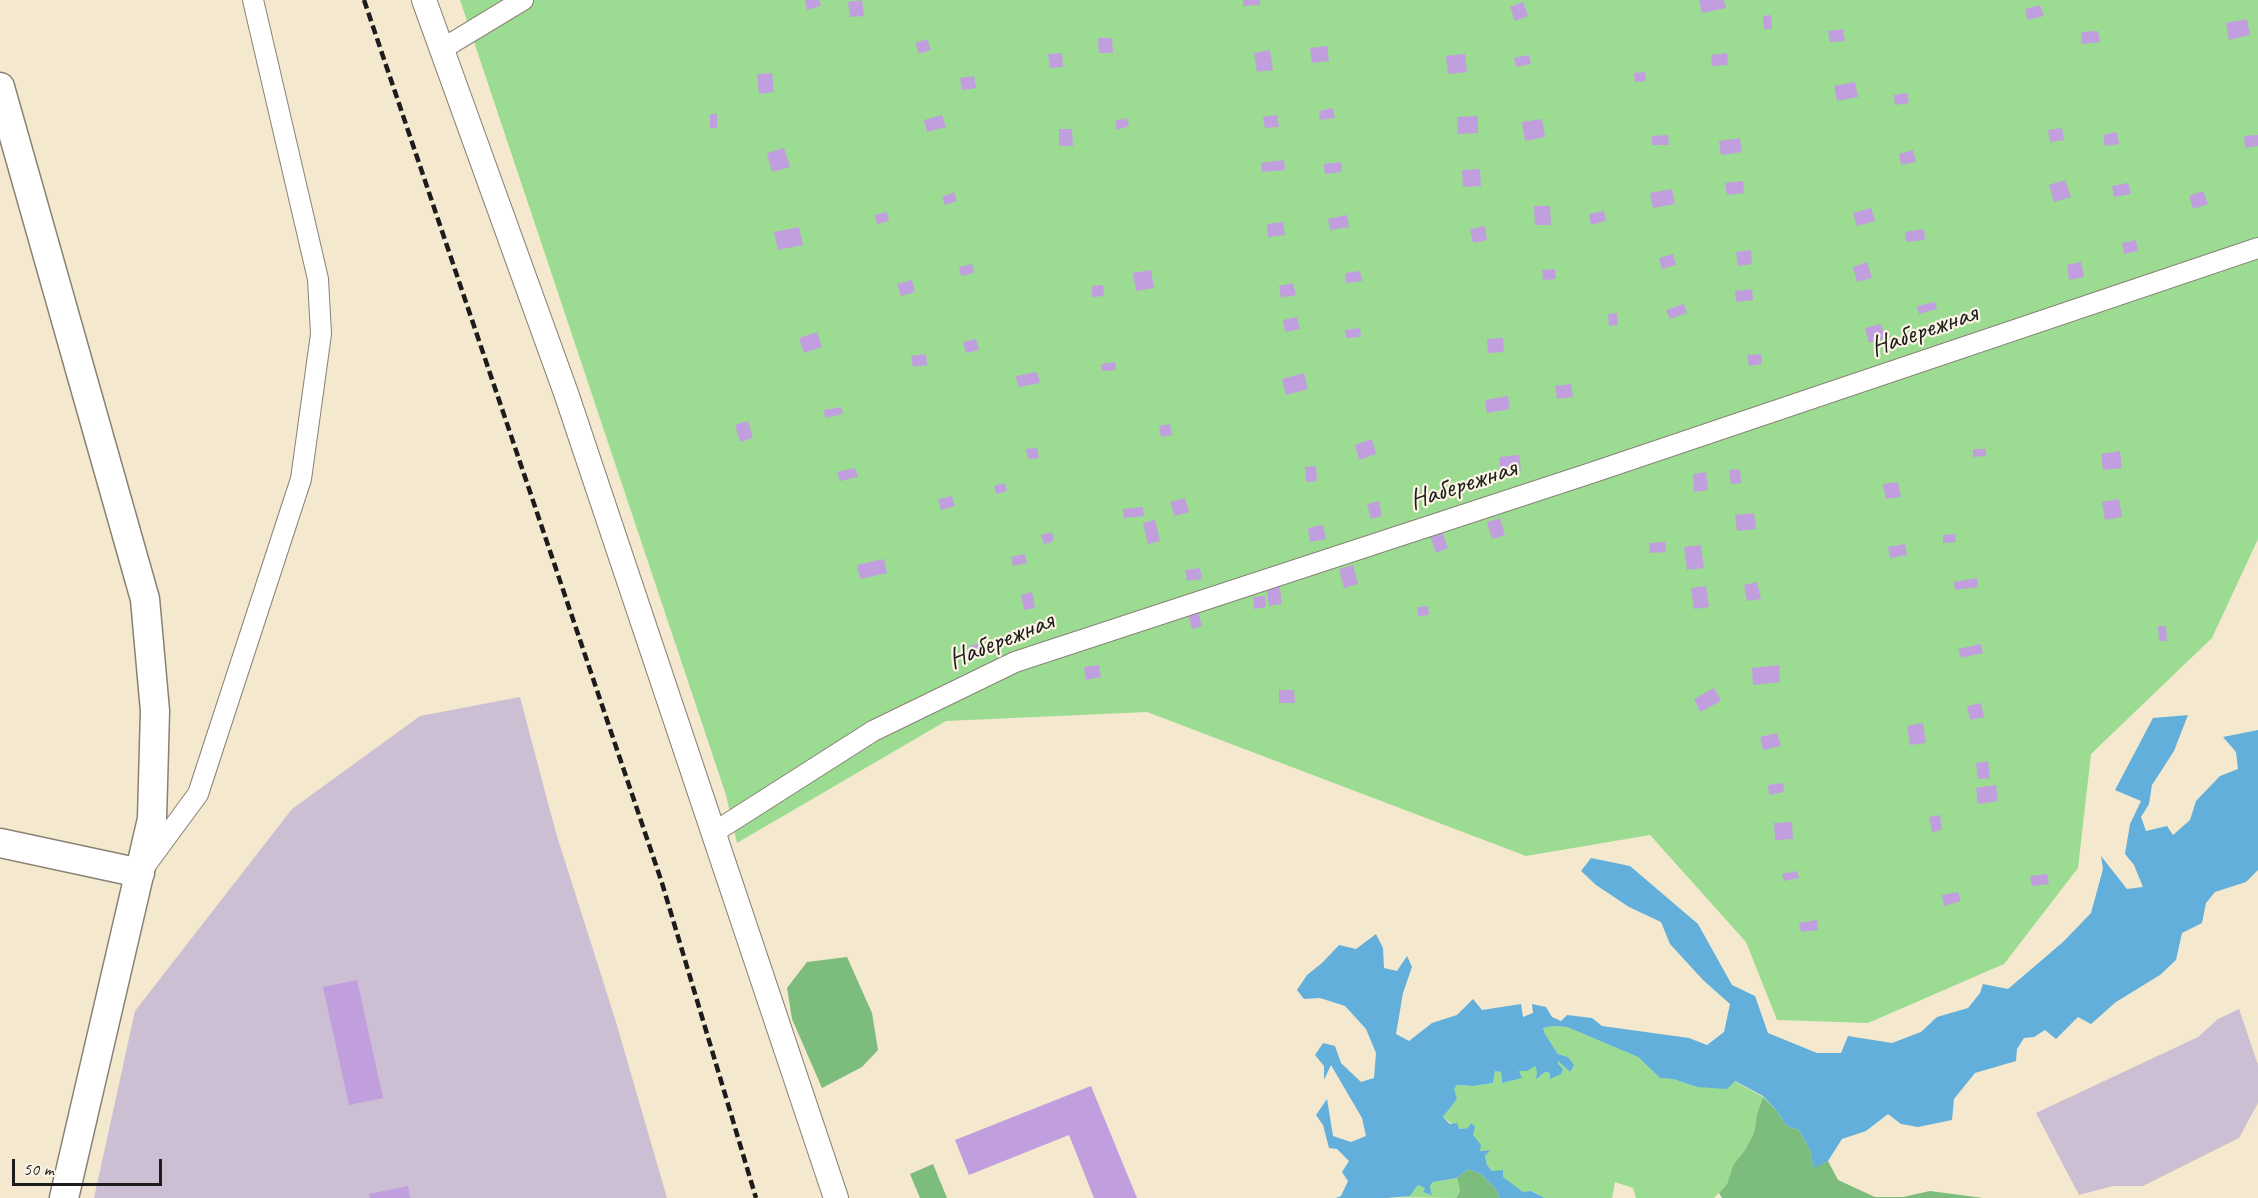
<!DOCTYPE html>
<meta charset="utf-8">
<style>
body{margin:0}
#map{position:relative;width:2258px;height:1198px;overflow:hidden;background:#f4e9ce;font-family:Caveat,sans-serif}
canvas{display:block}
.scale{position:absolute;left:12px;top:1159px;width:150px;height:27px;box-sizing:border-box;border:3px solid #1c1c1c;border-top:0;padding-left:8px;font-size:18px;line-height:21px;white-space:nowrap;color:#1c1c1c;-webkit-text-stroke:4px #fcf5e5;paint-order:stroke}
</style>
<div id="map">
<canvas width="2258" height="1198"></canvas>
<div class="scale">50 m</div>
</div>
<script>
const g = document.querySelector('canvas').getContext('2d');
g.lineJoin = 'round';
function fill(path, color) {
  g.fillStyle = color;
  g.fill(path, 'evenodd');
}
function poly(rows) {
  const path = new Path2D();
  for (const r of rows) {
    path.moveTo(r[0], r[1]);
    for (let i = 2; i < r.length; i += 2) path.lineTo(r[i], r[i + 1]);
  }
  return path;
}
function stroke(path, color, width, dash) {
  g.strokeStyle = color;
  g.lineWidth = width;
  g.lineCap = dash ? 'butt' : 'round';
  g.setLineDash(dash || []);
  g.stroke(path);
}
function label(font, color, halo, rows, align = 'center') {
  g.font = font + ' Caveat,sans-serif';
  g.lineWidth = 4.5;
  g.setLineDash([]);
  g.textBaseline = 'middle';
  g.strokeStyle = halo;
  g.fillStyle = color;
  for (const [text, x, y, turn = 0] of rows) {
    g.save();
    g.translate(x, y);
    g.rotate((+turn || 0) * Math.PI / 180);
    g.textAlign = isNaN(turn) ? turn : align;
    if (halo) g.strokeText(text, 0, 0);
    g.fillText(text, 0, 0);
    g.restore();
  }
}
const industrial = poly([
 [520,697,556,833,616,1022,667,1198,94,1198,135,1011,292,809,420,716],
 [2239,1009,2258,1065,2258,1103,2239,1138,2143,1186,2113,1186,2079,1195,2036,1113,2198,1037,2218,1019]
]);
const green = poly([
 [460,0,2258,0,2258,539,2212,638,2091,754,2078,868,2004,964,1868,1023,1777,1020,1746,942,1650,835,1526,856,1147,712,946,721,737,843,726,795],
 [1553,1026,1567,1027,1638,1057,1660,1078,1673,1079,1697,1087,1734,1081,1763,1097,1757,1114,1754,1133,1745,1150,1733,1165,1727,1184,1719,1193,1714,1198,1636,1198,1633,1188,1615,1182,1612,1198,1545,1198,1532,1191,1524,1193,1492,1171,1487,1165,1485,1156,1489,1150,1480,1151,1473,1135,1471,1123,1469,1128,1459,1129,1443,1117,1457,1099,1453,1089,1457,1085,1473,1086,1493,1083,1495,1071,1501,1072,1502,1083,1521,1078,1518,1071,1535,1066,1540,1076,1545,1072,1550,1073,1550,1079,1558,1064,1557,1060,1570,1072,1573,1065,1568,1057,1558,1054,1545,1034,1543,1028],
 [1457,1178,1460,1191,1456,1198,1386,1197,1410,1196,1418,1185,1425,1188,1423,1192,1432,1194,1430,1186,1433,1182]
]);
const forest = poly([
 [847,957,872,1013,878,1050,862,1067,822,1088,792,1019,787,988,807,962],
 [1763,1097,1776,1110,1787,1126,1799,1130,1810,1150,1814,1167,1828,1161,1838,1180,1875,1197,1903,1197,1930,1191,1983,1198,1722,1198,1719,1193,1727,1184,1733,1165,1745,1150,1754,1133,1757,1114],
 [933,1164,947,1198,920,1198,910,1174],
 [1468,1169,1481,1174,1495,1188,1500,1198,1456,1198,1460,1191,1457,1178]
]);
const water = poly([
 [2188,715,2174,751,2152,785,2149,804,2141,817,2146,831,2167,826,2173,835,2190,820,2196,801,2220,776,2238,769,2236,752,2223,737,2258,730,2258,870,2246,882,2215,892,2206,903,2202,923,2182,933,2176,960,2160,975,2116,1002,2091,1024,2078,1017,2056,1039,2045,1030,2034,1037,2024,1038,2017,1049,2016,1061,1975,1073,1954,1099,1952,1120,1918,1127,1901,1124,1888,1114,1866,1131,1842,1139,1828,1161,1814,1168,1810,1150,1799,1130,1787,1126,1776,1110,1763,1096,1735,1081,1727,1089,1697,1087,1673,1079,1660,1078,1638,1057,1567,1027,1553,1026,1543,1028,1545,1034,1558,1054,1568,1057,1574,1065,1570,1072,1558,1061,1558,1064,1563,1069,1561,1074,1550,1079,1550,1073,1545,1072,1536,1079,1537,1071,1535,1066,1527,1071,1519,1071,1522,1078,1502,1083,1501,1072,1495,1071,1493,1083,1473,1086,1457,1085,1454,1089,1457,1099,1443,1117,1450,1124,1457,1123,1459,1129,1468,1128,1471,1123,1475,1127,1473,1135,1481,1145,1480,1151,1490,1150,1485,1156,1487,1165,1492,1171,1503,1170,1503,1177,1523,1192,1531,1191,1545,1198,1500,1198,1495,1188,1481,1174,1468,1169,1457,1178,1433,1182,1430,1186,1432,1195,1423,1192,1425,1188,1418,1185,1410,1196,1387,1198,1336,1198,1341,1196,1348,1181,1342,1172,1349,1161,1337,1149,1329,1148,1323,1125,1316,1115,1327,1099,1333,1136,1351,1142,1366,1136,1362,1118,1331,1065,1324,1080,1324,1066,1315,1055,1323,1043,1335,1046,1341,1063,1361,1082,1374,1078,1376,1053,1366,1029,1345,1006,1320,998,1304,999,1297,990,1307,975,1322,963,1339,945,1356,949,1376,934,1383,948,1384,968,1397,971,1407,956,1412,967,1403,993,1396,1034,1409,1041,1432,1023,1457,1015,1473,999,1482,1010,1521,1004,1523,1017,1533,1013,1532,1004,1546,1007,1552,1017,1561,1021,1567,1015,1592,1018,1602,1026,1689,1038,1707,1045,1724,1032,1730,1004,1703,980,1670,944,1661,922,1629,907,1596,885,1581,871,1591,858,1630,866,1698,924,1732,985,1755,996,1768,1033,1817,1053,1841,1053,1848,1036,1892,1043,1921,1032,1937,1017,1968,1008,1980,993,1983,984,2008,989,2063,942,2091,913,2103,869,2101,856,2127,889,2143,887,2134,865,2125,854,2130,824,2141,801,2115,790,2153,718]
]);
const building = poly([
 [805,0,819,0,821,6,807,10],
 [862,0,864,16,850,17,848,2],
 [1243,0,1260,0,1260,5,1243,6],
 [1699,0,1724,0,1726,8,1702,13],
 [1523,2,1528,16,1515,21,1510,7],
 [2040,5,2044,16,2028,20,2025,9],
 [1771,15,1772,29,1764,29,1763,16],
 [2247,19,2250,35,2229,40,2226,23],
 [1843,29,1845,41,1830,42,1828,31],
 [2098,31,2100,42,2082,44,2081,32],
 [1098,38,1112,38,1113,53,1099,53],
 [927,39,931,50,919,54,915,43],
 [1327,46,1329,61,1312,63,1310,48],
 [1270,50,1273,70,1257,72,1254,53],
 [1062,53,1063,67,1050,68,1048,54],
 [1727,53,1728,65,1712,66,1711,55],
 [1465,54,1467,72,1448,74,1446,56],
 [1529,55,1531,64,1516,67,1514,58],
 [1645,72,1646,81,1635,82,1634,73],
 [772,73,774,92,759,94,757,74],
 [974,76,976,88,962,90,960,78],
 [1855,82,1858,97,1837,101,1834,86],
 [1907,93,1909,103,1895,105,1894,95],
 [1333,108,1335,118,1320,120,1319,111],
 [710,114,717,114,717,128,710,128],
 [942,115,946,127,927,132,924,120],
 [1277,115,1279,127,1265,128,1263,117],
 [1478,116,1478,133,1458,134,1457,117],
 [1127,118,1129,126,1117,130,1115,121],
 [1542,119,1545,137,1525,141,1522,122],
 [2062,128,2064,140,2050,142,2048,130],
 [1059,129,1072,129,1073,146,1059,146],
 [2117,132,2119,144,2105,146,2103,135],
 [1668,135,1669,145,1652,145,1652,136],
 [2258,135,2258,146,2245,148,2244,136],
 [1740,138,1742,152,1721,155,1719,141],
 [784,148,790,167,772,172,767,153],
 [1913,150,1916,162,1901,165,1899,154],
 [1284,160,1285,170,1262,172,1261,163],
 [1341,162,1342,172,1325,174,1324,164],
 [1480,169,1481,186,1463,187,1462,170],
 [2065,180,2071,197,2054,202,2049,185],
 [1743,181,1744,193,1727,195,1725,183],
 [2128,183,2131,194,2114,197,2112,186],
 [1672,189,1675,204,1653,208,1650,193],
 [2203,191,2208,204,2193,209,2189,196],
 [954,192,957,201,945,205,942,197],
 [1534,206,1550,206,1551,225,1535,225],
 [1871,208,1875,221,1857,226,1853,213],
 [1604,211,1606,221,1591,225,1589,214],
 [887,212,889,221,877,224,875,215],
 [1347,215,1349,227,1330,230,1328,219],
 [1283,222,1285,235,1268,237,1267,224],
 [1485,226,1487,240,1473,243,1470,229],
 [799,227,803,245,778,250,774,232],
 [1924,229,1925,240,1906,242,1905,232],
 [2136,240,2138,251,2124,254,2122,243],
 [1751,250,1752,264,1738,266,1736,252],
 [1673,254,1676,265,1662,269,1659,258],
 [1867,262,1872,278,1857,282,1853,267],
 [2081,262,2084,277,2069,280,2067,265],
 [972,264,974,273,961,276,959,267],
 [1555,269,1556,279,1543,280,1542,270],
 [1151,270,1154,288,1136,291,1133,273],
 [1360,271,1362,281,1346,283,1345,273],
 [912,280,915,292,901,296,897,284],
 [1293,283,1296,295,1281,298,1279,286],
 [1103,285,1104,296,1092,297,1092,286],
 [1752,289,1753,300,1736,302,1735,291],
 [1935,302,1937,309,1919,314,1917,306],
 [1684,304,1687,313,1670,319,1666,310],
 [1617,313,1618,325,1609,326,1608,314],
 [1297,317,1300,329,1285,332,1283,320],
 [1881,324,1885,338,1869,343,1865,328],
 [1360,328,1361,337,1346,338,1345,330],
 [817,332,822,347,804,353,799,338],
 [1503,338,1504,352,1488,353,1487,339],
 [976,339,979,350,966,353,963,342],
 [926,354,927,365,913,367,911,356],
 [1761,354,1762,364,1749,366,1747,355],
 [1115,362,1116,370,1102,371,1101,364],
 [1037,372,1040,383,1018,387,1016,376],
 [1304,373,1308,389,1286,395,1282,379],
 [1571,384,1573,397,1557,399,1555,386],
 [1508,396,1510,409,1487,413,1485,400],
 [841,407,843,414,825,418,824,410],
 [748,421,753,438,740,442,735,425],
 [1170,424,1172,435,1161,437,1159,426],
 [1372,439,1376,454,1359,460,1355,445],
 [1037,448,1039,458,1028,459,1026,449],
 [1973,449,1986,449,1986,456,1973,457],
 [2120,451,2122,468,2103,470,2101,454],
 [1519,455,1521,471,1501,474,1499,457],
 [1316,466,1317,481,1306,482,1305,467],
 [855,468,858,477,840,481,837,472],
 [1740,469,1741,483,1731,484,1729,470],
 [1706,472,1708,490,1694,492,1693,474],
 [1898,482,1901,497,1886,499,1883,484],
 [1005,483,1007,491,996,494,994,486],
 [952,496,955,506,941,510,938,499],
 [1185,498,1189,512,1175,516,1170,502],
 [2119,499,2122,517,2105,520,2102,502],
 [1379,501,1382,516,1371,519,1367,504],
 [1143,507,1144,516,1124,518,1123,509],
 [1754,513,1756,529,1737,531,1735,515],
 [1500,518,1505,535,1492,539,1487,522],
 [1155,520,1160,541,1148,544,1143,523],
 [1323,525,1326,539,1310,542,1308,528],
 [1052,532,1054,541,1044,544,1041,535],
 [1442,532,1448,548,1436,553,1430,536],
 [1955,534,1956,542,1943,543,1943,535],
 [1665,542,1666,552,1650,553,1649,543],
 [1905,544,1907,555,1890,558,1888,547],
 [1701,545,1704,568,1687,570,1684,547],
 [1025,554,1027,563,1013,566,1011,557],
 [884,559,887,573,860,579,857,565],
 [1353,565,1358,584,1344,588,1339,569],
 [1200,568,1202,579,1187,581,1185,570],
 [1977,578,1978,587,1955,590,1954,582],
 [1279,581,1282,604,1269,606,1266,583],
 [1757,582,1761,599,1747,601,1744,585],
 [1706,586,1709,607,1694,609,1691,588],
 [1032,592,1035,608,1024,610,1021,595],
 [1265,596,1266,607,1254,609,1253,597],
 [1428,606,1429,615,1418,616,1417,607],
 [1198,612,1202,626,1192,629,1188,615],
 [2158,626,2166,626,2167,641,2159,641],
 [983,643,985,655,971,657,969,646],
 [1981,644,1983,653,1961,658,1958,649],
 [1099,665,1101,677,1086,680,1084,667],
 [1779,665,1780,682,1753,685,1752,668],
 [1714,688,1721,701,1700,712,1694,699],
 [1279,690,1294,690,1295,703,1279,703],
 [1981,703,1984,717,1970,720,1967,706],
 [1923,723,1926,743,1910,745,1907,726],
 [1777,733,1781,746,1763,750,1760,737],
 [1988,761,1990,778,1978,779,1976,763],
 [1783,783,1784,792,1769,795,1768,785],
 [1996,785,1998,801,1978,804,1976,788],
 [1940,815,1942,830,1932,832,1929,817],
 [1792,822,1793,839,1775,840,1774,823],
 [1797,871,1799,878,1784,881,1782,874],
 [2047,874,2049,884,2032,886,2030,876],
 [1958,892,1961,901,1944,906,1942,895],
 [1817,920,1818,930,1801,932,1799,923],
 [357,980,383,1098,349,1105,323,987],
 [1091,1086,1137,1198,1094,1198,1069,1135,969,1175,955,1140],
 [408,1186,410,1198,370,1198,369,1194]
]);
const minor = poly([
 [442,49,523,0],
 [713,833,873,731,1015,662,1591,473,2258,248],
 [145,866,198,794,301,479,321,334,318,279,253,0]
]);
const tertiary = poly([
 [424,0,566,393,836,1198]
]);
const secondary = poly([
 [0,87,145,599,155,711,152,819,64,1198],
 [0,843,140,873]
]);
const rail = poly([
 [364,0,662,883,756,1198]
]);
const streetNames = [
 ["Набережная",1924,331,-19],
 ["Набережная",1463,485,-18],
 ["Набережная",1001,641,-22]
];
fill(industrial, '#ccbed3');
fill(green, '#9bdc92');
fill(forest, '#7cbc7c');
fill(water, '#62afdb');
fill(building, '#c19ede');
stroke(minor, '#888275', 22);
stroke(tertiary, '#888275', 26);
stroke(secondary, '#888275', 31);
stroke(minor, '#fff', 20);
stroke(tertiary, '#fff', 24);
stroke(secondary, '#fff', 28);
stroke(rail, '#1c1c1c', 4.5, [9, 4.5]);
label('28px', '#1c1c1c', '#fcf5e5', streetNames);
</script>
